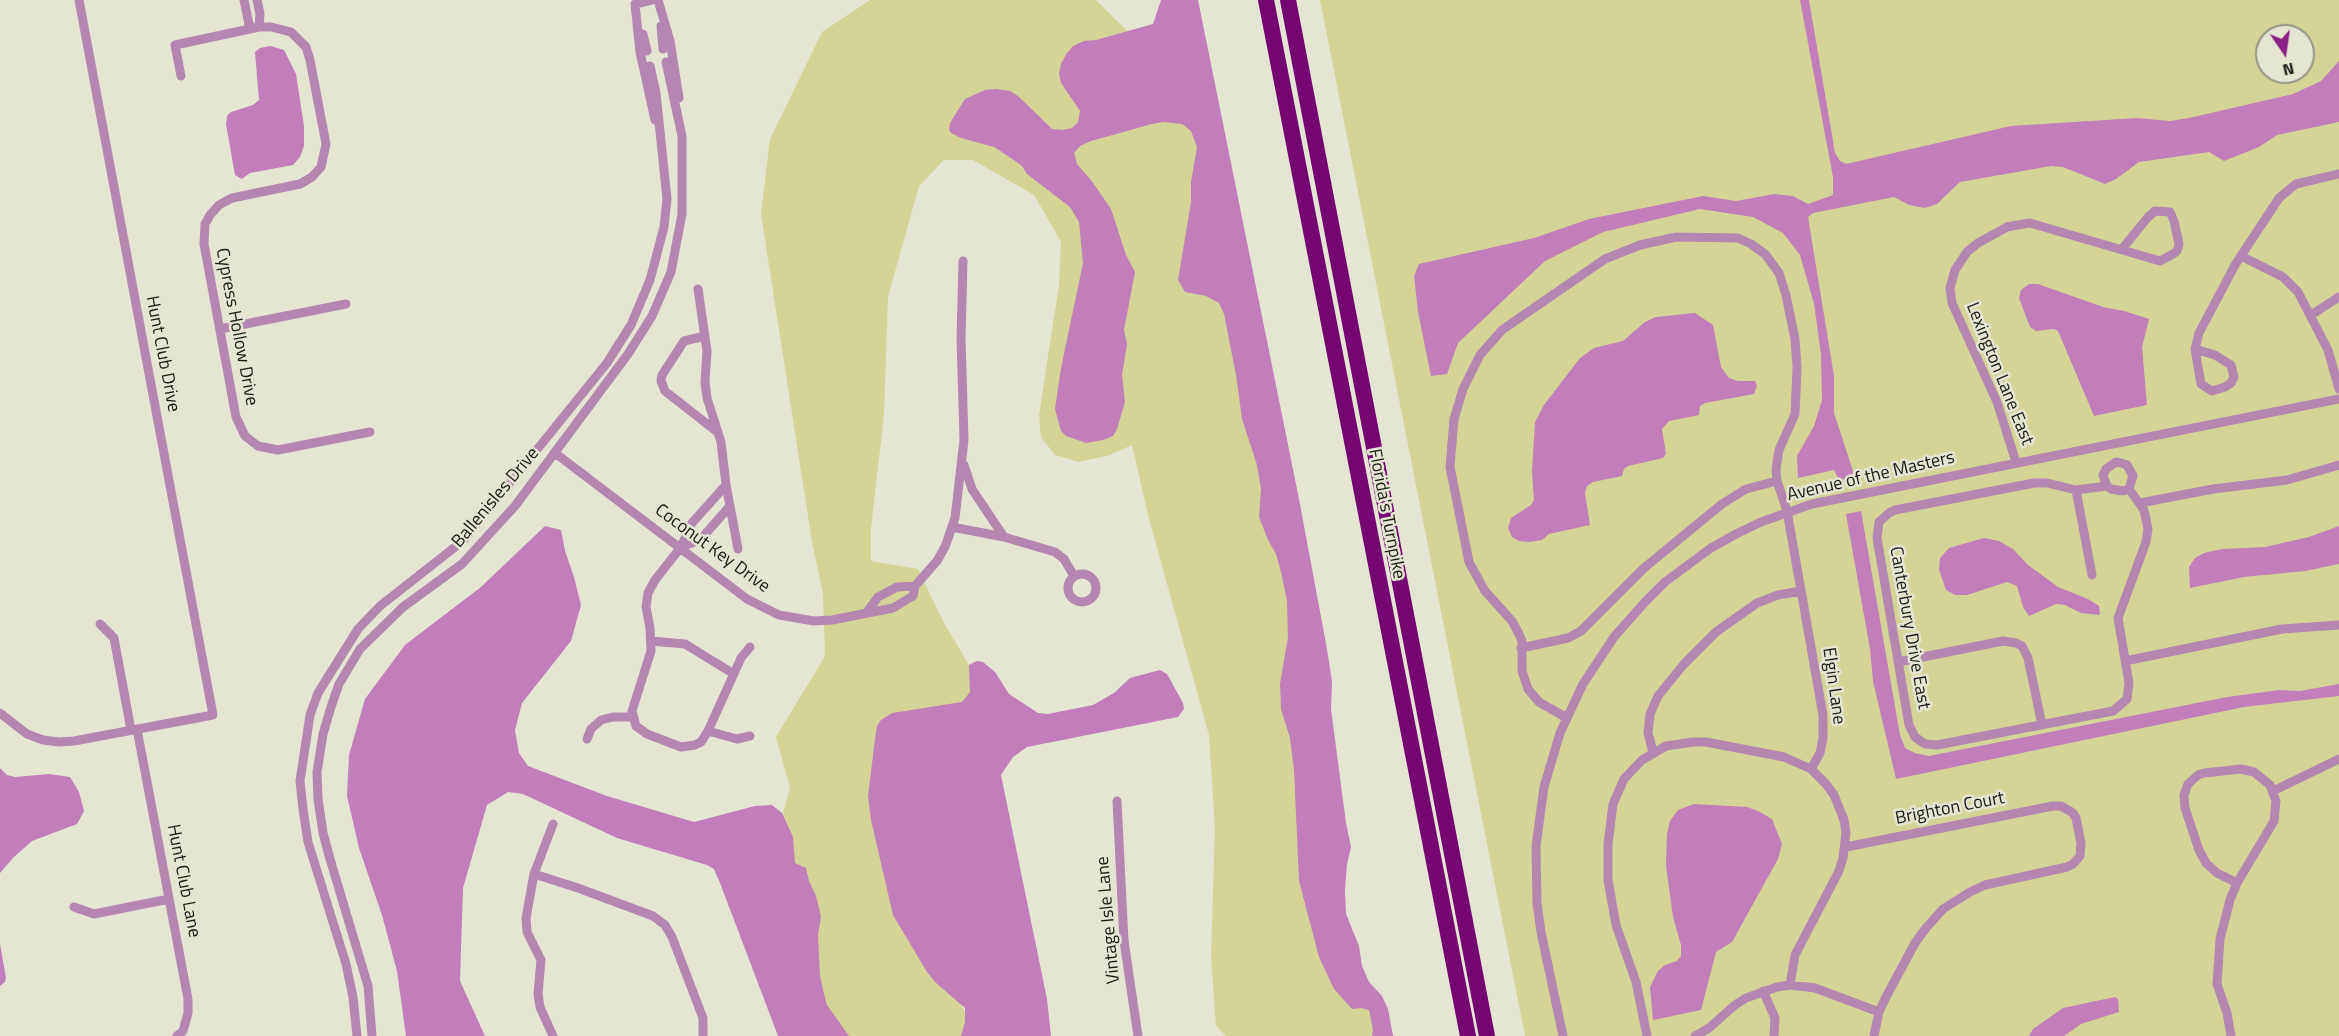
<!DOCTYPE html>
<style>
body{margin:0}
#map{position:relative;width:2339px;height:1036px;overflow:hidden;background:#e5e5d4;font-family:"Titillium Web",sans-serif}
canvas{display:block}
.north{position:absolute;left:2255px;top:24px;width:60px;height:60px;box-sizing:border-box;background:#e5e5d4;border:2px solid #949487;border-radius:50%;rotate:167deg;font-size:16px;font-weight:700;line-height:24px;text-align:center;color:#1a1a14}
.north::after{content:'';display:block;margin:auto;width:21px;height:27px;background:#8c2186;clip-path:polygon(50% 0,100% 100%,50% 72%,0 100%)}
</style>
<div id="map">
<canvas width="2339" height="1036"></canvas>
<div class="north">N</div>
</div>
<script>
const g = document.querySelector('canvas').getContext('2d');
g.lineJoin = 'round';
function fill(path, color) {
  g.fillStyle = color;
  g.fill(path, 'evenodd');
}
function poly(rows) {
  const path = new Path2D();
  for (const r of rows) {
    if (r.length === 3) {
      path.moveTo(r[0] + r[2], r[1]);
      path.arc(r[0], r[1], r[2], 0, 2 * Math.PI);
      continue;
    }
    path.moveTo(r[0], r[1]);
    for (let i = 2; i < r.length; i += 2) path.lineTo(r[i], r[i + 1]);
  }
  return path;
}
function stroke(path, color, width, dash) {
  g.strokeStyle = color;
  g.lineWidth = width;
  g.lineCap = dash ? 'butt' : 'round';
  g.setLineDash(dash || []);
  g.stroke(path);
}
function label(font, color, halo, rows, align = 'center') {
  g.font = font + ' "Titillium Web",sans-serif';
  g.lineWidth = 5;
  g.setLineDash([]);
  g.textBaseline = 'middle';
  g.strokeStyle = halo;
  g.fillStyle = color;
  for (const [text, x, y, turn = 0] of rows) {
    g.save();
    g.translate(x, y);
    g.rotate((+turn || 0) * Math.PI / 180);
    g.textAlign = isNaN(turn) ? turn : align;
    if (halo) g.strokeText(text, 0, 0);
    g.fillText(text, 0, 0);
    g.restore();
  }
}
const green = poly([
 [870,0,1096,0,1190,93,1301,659,1304,867,1369,1010,1375,1036,1226,1036,1216,1026,1211,958,1215,827,1209,735,1149,519,1132,445,1110,455,1079,462,1055,455,1041,437,1039,415,1059,285,1061,242,1034,195,973,160,944,160,919,186,888,297,884,415,871,528,871,561,918,569,943,621,969,665,977,699,904,906,973,1026,970,1036,835,1036,777,834,790,788,776,737,825,656,823,594,812,542,761,214,770,139,822,32],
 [1320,0,2339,0,2339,1036,1525,1036],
 [2267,36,2303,36,2303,72,2267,72]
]);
const water = poly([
 [1161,0,1198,0,1299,499,1327,649,1332,682,1331,709,1346,823,1351,847,1347,864,1345,890,1346,914,1359,946,1362,966,1369,982,1382,996,1388,1009,1393,1036,1372,1036,1373,1030,1369,1010,1361,1008,1352,1009,1334,989,1319,957,1299,881,1294,770,1290,738,1281,709,1280,684,1288,637,1287,601,1281,572,1276,554,1268,540,1259,517,1261,489,1257,465,1242,419,1236,375,1224,314,1219,303,1206,296,1185,292,1178,280,1191,202,1191,182,1197,147,1191,131,1182,124,1163,122,1152,124,1091,141,1080,146,1074,153,1077,164,1091,180,1111,209,1126,255,1135,272,1124,330,1127,344,1122,375,1125,402,1117,429,1113,436,1103,440,1086,443,1066,436,1061,431,1055,409,1061,368,1083,263,1079,222,1070,207,1027,174,1022,166,1008,156,994,147,961,138,951,133,949,130,950,123,965,99,985,90,996,89,1010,91,1018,96,1052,129,1062,130,1072,128,1078,122,1080,111,1061,83,1059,74,1061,64,1067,53,1073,46,1084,41,1096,40,1153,24],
 [1800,0,1809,0,1835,153,1840,161,1846,164,2011,126,2137,118,2170,121,2189,118,2293,94,2321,81,2339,61,2339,122,2277,135,2259,147,2224,161,2209,152,2139,162,2116,179,2105,184,2063,167,2051,166,1960,182,1937,204,1925,208,1909,205,1894,197,1813,213,1808,217,1834,376,1834,413,1855,477,1839,480,1834,470,1798,478,1797,456,1814,426,1822,400,1821,354,1814,304,1800,255,1783,233,1753,217,1700,209,1603,232,1545,261,1458,343,1447,374,1431,376,1418,312,1414,276,1419,264,1534,238,1589,219,1703,196,1736,201,1774,194,1793,196,1808,204,1833,195,1833,177],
 [270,46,284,50,296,74,304,126,304,146,300,157,293,165,250,173,242,179,235,175,226,124,227,116,231,112,253,105,259,100,255,52,260,48],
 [2029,284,2038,284,2103,307,2124,311,2149,319,2142,347,2147,405,2094,416,2058,331,2054,329,2036,331,2030,327,2019,298,2021,290],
 [1695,313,1713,325,1721,367,1729,378,1738,381,1755,381,1757,386,1754,394,1705,403,1700,406,1699,415,1669,421,1662,429,1666,454,1663,458,1628,466,1624,469,1622,476,1593,482,1587,486,1585,493,1590,525,1549,534,1542,540,1529,542,1519,541,1512,537,1508,528,1511,518,1531,505,1534,500,1532,472,1535,422,1544,405,1580,358,1594,348,1623,341,1645,322,1656,317],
 [1861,511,1900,735,1905,748,1915,753,1929,756,2227,697,2279,690,2300,691,2339,684,2339,696,2244,707,1896,779,1873,681,1870,649,1846,514],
 [545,526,561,530,565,551,574,577,581,605,571,641,522,703,515,730,519,753,528,766,607,796,694,822,755,806,772,805,782,813,793,837,795,863,806,868,809,881,816,896,821,917,818,935,820,976,824,994,827,1005,849,1036,778,1036,720,883,714,869,707,865,617,838,523,794,508,792,487,805,463,888,460,981,485,1036,406,1036,397,971,382,915,359,848,347,796,349,755,365,699,405,645,481,587],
 [2339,526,2339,564,2305,571,2244,577,2190,588,2189,567,2195,558,2204,553,2222,549,2265,547,2309,537],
 [1984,538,1999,541,2013,549,2028,565,2058,587,2088,599,2099,606,2100,615,2081,613,2065,605,2056,604,2029,616,2023,607,2017,586,2007,582,1967,595,1955,595,1946,590,1939,570,1940,558,1949,548],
 [977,661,983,662,995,672,1009,694,1038,713,1048,714,1093,705,1114,693,1130,678,1160,670,1167,674,1183,703,1184,709,1178,717,1027,747,1013,757,1001,775,1047,999,1051,1036,961,1036,965,1022,965,1008,935,982,927,972,893,915,871,820,868,796,875,739,877,726,881,720,892,713,962,702,970,692,969,665],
 [0,768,7,775,15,777,49,774,70,777,79,792,84,811,77,824,32,841,14,857,0,873],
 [1694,804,1747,807,1758,811,1772,819,1782,844,1778,859,1732,942,1716,952,1701,1010,1653,1020,1650,987,1658,971,1665,965,1677,961,1681,956,1681,945,1673,917,1666,866,1667,834,1670,821,1678,810],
 [0,944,6,978,5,982,0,986],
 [2115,997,2118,999,2119,1012,2081,1024,2064,1036,2029,1036,2033,1029,2063,1008]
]);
const minor = poly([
 [244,0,250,29],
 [257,0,260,14,259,27],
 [652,0,635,4,640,52,655,120],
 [658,0,670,41,679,98],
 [661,26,663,49],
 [643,34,647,51],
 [181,76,175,45,259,27,271,27,291,32,306,47,310,60,326,144,321,167,312,177,300,184,232,198,219,205,210,215,205,224,204,244,236,417,245,436,258,446,278,450,370,432],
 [2241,256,2283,277,2298,292,2328,350,2339,389],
 [698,289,707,351,705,382,707,398,721,442,726,485,738,549],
 [2311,315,2339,297],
 [220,329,346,304],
 [705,336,684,341,662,375,661,381,665,391,716,431],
 [2195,349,2199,333,2235,265,2279,198,2296,184,2339,174],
 [2195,349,2215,355,2231,365,2234,377,2231,383,2225,387,2212,391,2201,384,2195,349],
 [555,453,747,599,779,615,814,621,832,620,893,608,913,596,915,586,937,561,945,547,955,518,964,440,961,339,963,261],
 [2016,462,1997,402,1952,303,1950,288,1955,270,1967,252,1978,243,2007,227,2023,224,2030,223,2160,261,2173,254,2177,251,2179,244,2174,221,2170,212,2155,211,2148,217,2122,249],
 [964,465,972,489,1004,537,1055,552,1064,559,1074,576],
 [2034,483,2047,483,2076,490,2107,486,2111,489,2123,491,2129,489,2144,510,2148,529,2146,542,2118,618,2129,683,2127,699,2113,711,1937,745,1925,744,1915,737,1909,725,1877,538,1879,522,1889,513,1895,510,2034,483],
 [726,485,692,523,681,547,655,580,648,593,646,607,650,628,651,651,632,711,636,726,647,734,681,747,695,745,701,742,708,731,741,658,750,647],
 [2107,486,2103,475,2106,469,2116,462,2121,463,2127,465,2133,476,2129,489],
 [2076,490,2092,575],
 [2140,503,2213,489,2287,480,2339,465],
 [952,527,1004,537],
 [681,547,700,540,730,506],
 [1082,588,14],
 [867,612,878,597,897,587,915,586],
 [100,624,114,638,131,730],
 [651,641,685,644,734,674],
 [1521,648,1568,638,1581,631,1644,568,1722,504,1746,489,1777,481],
 [2125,661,2282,629,2339,625],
 [1898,662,2003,641,2016,643,2022,646,2028,658,2042,725],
 [0,713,27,734,43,740,59,742,74,741,213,715,79,0],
 [1567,718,1539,702,1528,689,1522,671,1522,641,1519,634,1512,621,1485,591,1469,562,1450,467,1454,419,1463,389,1480,355,1502,330,1605,259,1640,245,1676,237,1738,238,1751,244,1765,254,1779,273,1786,295,1795,339,1797,367,1795,414,1779,450,1776,469,1777,481,1787,511,1823,715,1823,738,1820,753,1811,769],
 [137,729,188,999,188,1013,183,1031,177,1036],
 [708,731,737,739,750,736],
 [587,739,591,729,601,720,613,717,632,717],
 [1653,752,1648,733,1650,714,1658,696,1684,664,1716,632,1757,603,1778,595,1801,591],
 [2273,791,2339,759],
 [1117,801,1124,941,1138,1036],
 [1846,847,2053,806,2061,806,2073,813,2076,818,2081,843,2080,856,2073,864,2067,867,1985,885,1970,892,1943,909,1926,928,1915,943,1886,997,1879,1012,1874,1036],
 [534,874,578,888,653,916,665,925,672,937,703,1018,703,1036],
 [74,907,94,914,169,899],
 [1763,991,1775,1018,1774,1036],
 [357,1036,353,997,346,964,308,842,303,809,300,781,310,715,318,693,358,629,380,606,464,540,607,363,631,325,650,280,664,227,667,199,656,93,650,66],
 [372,1036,368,986,330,859,323,833,318,799,317,772,323,734,331,707,339,684,360,649,403,607,462,564,515,506,628,354,652,316,671,272,682,214,682,136,666,62],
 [553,1036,540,1007,538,994,541,960,527,932,526,918,534,874,553,824],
 [1563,1036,1541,932,1537,903,1536,846,1544,787,1560,733,1583,684,1614,637,1645,602,1665,582,1711,548,1736,534,1761,522,1812,504,2339,399],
 [1647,1036,1636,982,1616,925,1608,880,1608,844,1613,804,1624,779,1642,760,1666,746,1693,742,1706,742,1784,757,1811,769,1826,784,1834,795,1844,820,1846,833,1843,858,1839,871,1795,955,1790,985],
 [1695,1036,1709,1028,1735,1005,1746,998,1777,987,1790,985,1815,988,1879,1012],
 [2231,1036,2227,1013,2217,984,2220,939,2230,900,2237,883,2274,821,2276,801,2270,785,2254,772,2241,769,2204,773,2198,775,2188,784,2184,795,2185,808,2199,850,2206,863,2217,873,2237,883]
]);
const motorway = poly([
 [1266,0,1468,1036],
 [1288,0,1487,1036]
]);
const streetNames = [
 ["Cypress Hollow Drive",236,327,79],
 ["Hunt Club Drive",162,354,79],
 ["Lexington Lane East",1999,374,68],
 ["Avenue of the Masters",1871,477,-13],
 ["Ballenisles Drive",496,498,-50],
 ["Florida's Turnpike",1386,514,79],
 ["Coconut Key Drive",712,549,36],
 ["Canterbury Drive East",1909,628,80],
 ["Elgin Lane",1833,686,82],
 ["Brighton Court",1950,809,-11],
 ["Hunt Club Lane",183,881,79],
 ["Vintage Isle Lane",1109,920,-95]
];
fill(green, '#d5d497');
fill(water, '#c17eba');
stroke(minor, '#b587b0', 9);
stroke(motorway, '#750571', 16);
label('18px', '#1a1a14', '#e5e5d4', streetNames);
</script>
